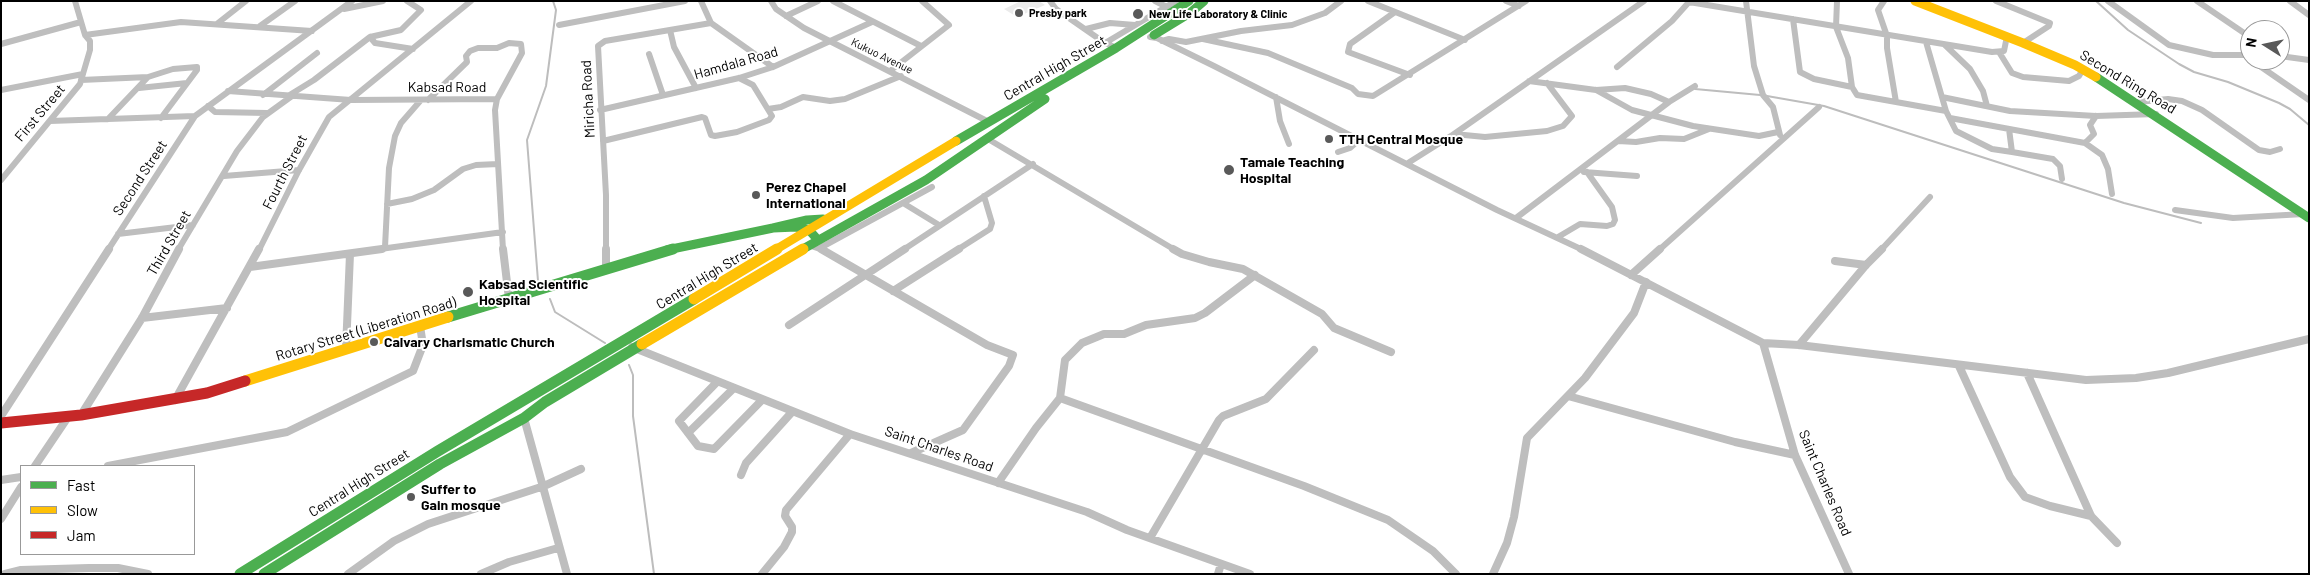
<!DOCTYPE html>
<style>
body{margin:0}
#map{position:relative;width:2310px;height:575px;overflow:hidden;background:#fff;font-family:Barlow,sans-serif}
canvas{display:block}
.frame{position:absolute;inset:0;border:2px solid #000;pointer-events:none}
.legend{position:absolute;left:20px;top:465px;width:175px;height:90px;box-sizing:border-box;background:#fff;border:1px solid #999;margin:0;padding:6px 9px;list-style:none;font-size:15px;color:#000}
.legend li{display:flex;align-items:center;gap:10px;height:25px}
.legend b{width:25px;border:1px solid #999}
.north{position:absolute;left:2240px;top:20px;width:50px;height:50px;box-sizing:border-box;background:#fff;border:1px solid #999;border-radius:50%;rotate:280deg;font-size:14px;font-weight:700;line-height:20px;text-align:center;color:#000}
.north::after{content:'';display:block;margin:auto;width:18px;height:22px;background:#595959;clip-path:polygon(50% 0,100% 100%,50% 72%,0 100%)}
</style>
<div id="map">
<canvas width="2310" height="575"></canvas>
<div class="frame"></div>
<ul class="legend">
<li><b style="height:6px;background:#4caf50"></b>Fast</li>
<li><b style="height:6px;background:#ffc107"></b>Slow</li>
<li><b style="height:6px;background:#c62828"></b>Jam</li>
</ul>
<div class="north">N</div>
</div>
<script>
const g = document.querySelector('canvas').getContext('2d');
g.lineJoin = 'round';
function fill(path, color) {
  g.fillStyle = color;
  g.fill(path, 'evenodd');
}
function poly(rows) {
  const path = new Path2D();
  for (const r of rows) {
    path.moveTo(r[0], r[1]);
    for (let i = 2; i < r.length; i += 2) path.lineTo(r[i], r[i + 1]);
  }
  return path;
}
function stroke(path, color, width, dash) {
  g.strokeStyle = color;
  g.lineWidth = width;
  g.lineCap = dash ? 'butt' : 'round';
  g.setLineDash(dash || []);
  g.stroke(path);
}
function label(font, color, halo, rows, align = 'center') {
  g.font = font + ' Barlow,sans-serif';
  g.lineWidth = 4;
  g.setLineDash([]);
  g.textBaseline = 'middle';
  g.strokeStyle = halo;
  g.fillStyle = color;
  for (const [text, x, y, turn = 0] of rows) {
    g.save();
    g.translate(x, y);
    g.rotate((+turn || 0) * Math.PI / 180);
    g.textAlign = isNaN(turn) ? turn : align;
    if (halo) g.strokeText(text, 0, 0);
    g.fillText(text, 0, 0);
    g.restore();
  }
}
const green = poly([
 [1021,1,1039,1,1045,5,1017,17,1004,9]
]);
const stream = poly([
 [2096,1,2128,30,2179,64,2194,72,2228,82,2279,103,2290,109,2309,125],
 [1695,89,1760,95],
 [1767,96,1824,106,2124,203,2201,223],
 [538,281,527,140,546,86,556,10,553,1],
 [550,299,555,312,605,343],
 [629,365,633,375,633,416,654,574]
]);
const streetFar1 = poly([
 [701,1,711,23,773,67],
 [771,1,776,9,804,28,989,122],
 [833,1,921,46],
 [1050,1,1056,9,1102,41,1116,48],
 [1155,1,1167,7],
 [1368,1,1465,40],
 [1506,1,1519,6],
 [1746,1,1754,66,1763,95,1773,107,1780,135],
 [1837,1,1836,27,1848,58,1852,87,1857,95,1946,111],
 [1884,1,1878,10,1887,36,1887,48,1896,102],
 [1996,1,2050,23,2049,26,2023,43],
 [2108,1,2169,45,2213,55,2248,55],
 [2197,1,2250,37],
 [2290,1,2309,15],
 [344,9,383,1],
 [1395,12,1350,44,1348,52,1410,75],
 [786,16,818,1],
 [1793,19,1800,72,1814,79,1852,87],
 [218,23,246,1],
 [559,25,685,1],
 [260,26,295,1],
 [1086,29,1110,23,1135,25],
 [670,30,674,47,696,88],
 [85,35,181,22,312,31],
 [370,37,375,43,413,49],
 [1150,37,1157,38,1214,66,1497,210,1583,250],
 [1203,39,1268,53,1352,88,1358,94,1373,96,1526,1],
 [1162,41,1169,39,1186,42,1241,31,1292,25,1325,13,1341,1],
 [1926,42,1946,111,1956,131,1992,149,2012,152],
 [1105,43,1176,1],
 [1,44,81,22],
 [1945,45,1970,69,1983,91,1987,106],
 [1999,52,2012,73,2023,77,2069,81,2079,76,2083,69],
 [649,54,663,95],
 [2280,56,2309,60],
 [2251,60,2309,100],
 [1617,67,1672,21,1689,2,1992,52,2004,51,2007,36],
 [890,71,949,25,922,1],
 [148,77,173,69,197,67,197,70,161,118],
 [81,80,148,77,108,119],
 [1529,81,1596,90,1625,88,1651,94,1669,102],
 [139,88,187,83],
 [1,90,83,74],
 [1596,90,1632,110,1693,126,1759,136,1778,132],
 [228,91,351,100,497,99,495,110,503,250],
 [263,95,317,53],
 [288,96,314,80,370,37,401,30,421,10,407,1],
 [1276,97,1280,121,1289,144],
 [1942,97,2010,111,2096,116,2156,114],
 [428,100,467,62,466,56,470,51,478,48,497,48,509,43,521,44,522,53,497,99],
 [2138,102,2168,99,2182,101,2202,110,2259,150,2270,152,2280,149],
 [208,106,215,112,267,113],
 [768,109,781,107,803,97,830,101,845,99,901,76],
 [600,110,739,78,773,67,872,22],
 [1950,118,2085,143,2102,155,2108,169,2112,194],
 [50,121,195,116],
 [2009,129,2012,152,2053,159,2060,166,2062,179],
 [1454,134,1485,137,1547,131,1563,126,1572,116,1547,83],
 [988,139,1175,250],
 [603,141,702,117,705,118,711,135,715,136,737,132,769,120,772,116,753,85,739,78],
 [1618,141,1636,142,1660,138,1684,139,1709,129],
 [2085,143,2094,134,2090,125,2096,116],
 [1338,152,1350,148,1360,139],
 [1408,163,1454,134,1644,1],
 [1584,172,1637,176],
 [224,176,299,170],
 [1,180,80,84,90,50,90,41,85,35,75,1],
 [903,203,939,225],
 [387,204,412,199,434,190,463,169,476,165,498,164],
 [2175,210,2233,218,2304,214],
 [1516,218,1669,102,1695,86],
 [118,234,193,225],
 [1558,237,1580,224,1607,226,1613,224,1615,220,1612,207,1587,172],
 [808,245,823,250],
 [385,247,389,168,395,136,401,123,421,100],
 [820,248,932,187],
 [108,250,195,116,352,1],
 [178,250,237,151,263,117,292,96],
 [259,250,299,170,329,117,471,1],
 [373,250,503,232],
 [606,250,606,195,598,46,605,41,711,23],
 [903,250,1033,164],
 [957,250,990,229,992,223,984,196],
 [1659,250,1819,107],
 [1881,250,1930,197]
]);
const street = poly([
 [503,249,509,299],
 [606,249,606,267],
 [821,249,987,345,1013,355,1009,366,963,430,911,453],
 [1173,249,1182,254,1209,262,1243,269,1322,314,1334,328,1391,352],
 [1581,249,1763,343,1799,345,2086,380,2136,378,2168,373,2309,339],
 [1835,261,1866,265],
 [250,267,382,249],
 [1631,275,1660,249],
 [893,291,959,249],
 [142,318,227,308],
 [789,325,905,249],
 [1763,343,1795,455,1849,574],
 [1799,345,1866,265,1882,249],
 [632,347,850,434,1087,512,1127,530,1250,574],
 [346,349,350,254],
 [1959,366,2010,477,2025,497,2050,506,2091,516],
 [2027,373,2091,516,2117,543],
 [717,382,679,421,698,446,714,449,762,400],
 [1568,396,1735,442,1795,455],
 [1060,398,1304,486,1388,520,1433,551,1456,574],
 [175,400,259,249],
 [81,415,142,318,179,249],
 [1,416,109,249],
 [524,418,567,574],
 [688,433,734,388],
 [35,466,68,417],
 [108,466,287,432,413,371,423,345,420,326],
 [741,475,746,463,792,412],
 [1,480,21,477],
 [998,483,1036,428,1060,398,1065,360,1082,343,1104,334,1124,334,1146,325,1195,318,1205,313,1255,275],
 [1,519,21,487],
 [1150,538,1219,420,1223,416,1266,399,1314,350],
 [5,574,21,570,89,568,118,568,148,574],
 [348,574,394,541,428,524,544,486,581,469],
 [481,574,509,562,558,548],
 [762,574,784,547,792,532,792,527,785,516,786,510,850,434],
 [1218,574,1221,564],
 [1493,574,1507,543,1514,517,1527,438,1585,378,1634,313,1646,282]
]);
const fastFar1 = poly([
 [1154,35,1190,13,1204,1],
 [2096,77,2309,218],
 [956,141,1116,48,1189,1],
 [773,228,807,220,823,219],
 [803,249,926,180,1045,99],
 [667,250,773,228,796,227,809,230,818,240]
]);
const fast = poly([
 [448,317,673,249],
 [240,574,438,451,694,299],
 [264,574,440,464,524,418,545,402,642,344]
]);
const slowFar1 = poly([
 [1915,1,2023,43,2075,65,2096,77],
 [775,250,956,141],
 [801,250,803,249]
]);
const slow = poly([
 [694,299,777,249],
 [642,344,803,249],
 [245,381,448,317]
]);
const jam = poly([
 [1,423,81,415,207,393,245,381]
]);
const markers = [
 [1019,13,5,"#595959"],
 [1138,14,6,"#595959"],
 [1329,139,5,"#595959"],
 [1229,170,6,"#595959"],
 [756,195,5,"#595959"],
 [468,292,6,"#595959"],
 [374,342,5,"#595959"],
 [411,497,5,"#595959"]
];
const farPoinames = [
 ["Presby park",1029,13],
 ["New Life Laboratory & Clinic",1149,14]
];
const farStreetnames = [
 ["Kukuo Avenue",882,56,26]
];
const streetNames = [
 ["Hamdala Road",736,63,-16],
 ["Central High Street",1055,68,-30],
 ["Second Ring Road",2128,82,31],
 ["Kabsad Road",447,87],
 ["Miricha Road",588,99,-93],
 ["First Street",40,113,-50],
 ["Fourth Street",285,172,-63],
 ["Second Street",140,178,-57],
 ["Third Street",169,243,-60],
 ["Central High Street",707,276,-31],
 ["Rotary Street (Liberation Road)",366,329,-17],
 ["Saint Charles Road",939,449,19],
 ["Central High Street",359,483,-32],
 ["Saint Charles Road",1825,483,67]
];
const poiNames = [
 ["TTH Central Mosque",1339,139],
 ["Tamale Teaching",1240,162],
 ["Hospital",1240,178],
 ["Perez Chapel",766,187],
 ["International",766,203],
 ["Kabsad Scientific",479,284],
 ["Hospital",479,300],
 ["Calvary Charismatic Church",384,342],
 ["Suffer to",421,489],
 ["Gain mosque",421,505]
];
fill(green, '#ebebeb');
stroke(stream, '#bdbdbd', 2);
stroke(streetFar1, '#bebebe', 6);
stroke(street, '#bebebe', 8);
stroke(fastFar1, '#4caf50', 9);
stroke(fast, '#4caf50', 11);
stroke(slowFar1, '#ffc107', 9);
stroke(slow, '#ffc107', 11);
stroke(jam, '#c62828', 11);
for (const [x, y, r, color] of markers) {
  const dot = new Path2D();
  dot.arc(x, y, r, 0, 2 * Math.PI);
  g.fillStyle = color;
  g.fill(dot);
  stroke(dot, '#fff', 2);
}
label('bold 11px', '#000', '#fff', farPoinames, 'left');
label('11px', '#000', '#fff', farStreetnames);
label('14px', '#000', '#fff', streetNames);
label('bold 14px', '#000', '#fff', poiNames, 'left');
</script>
